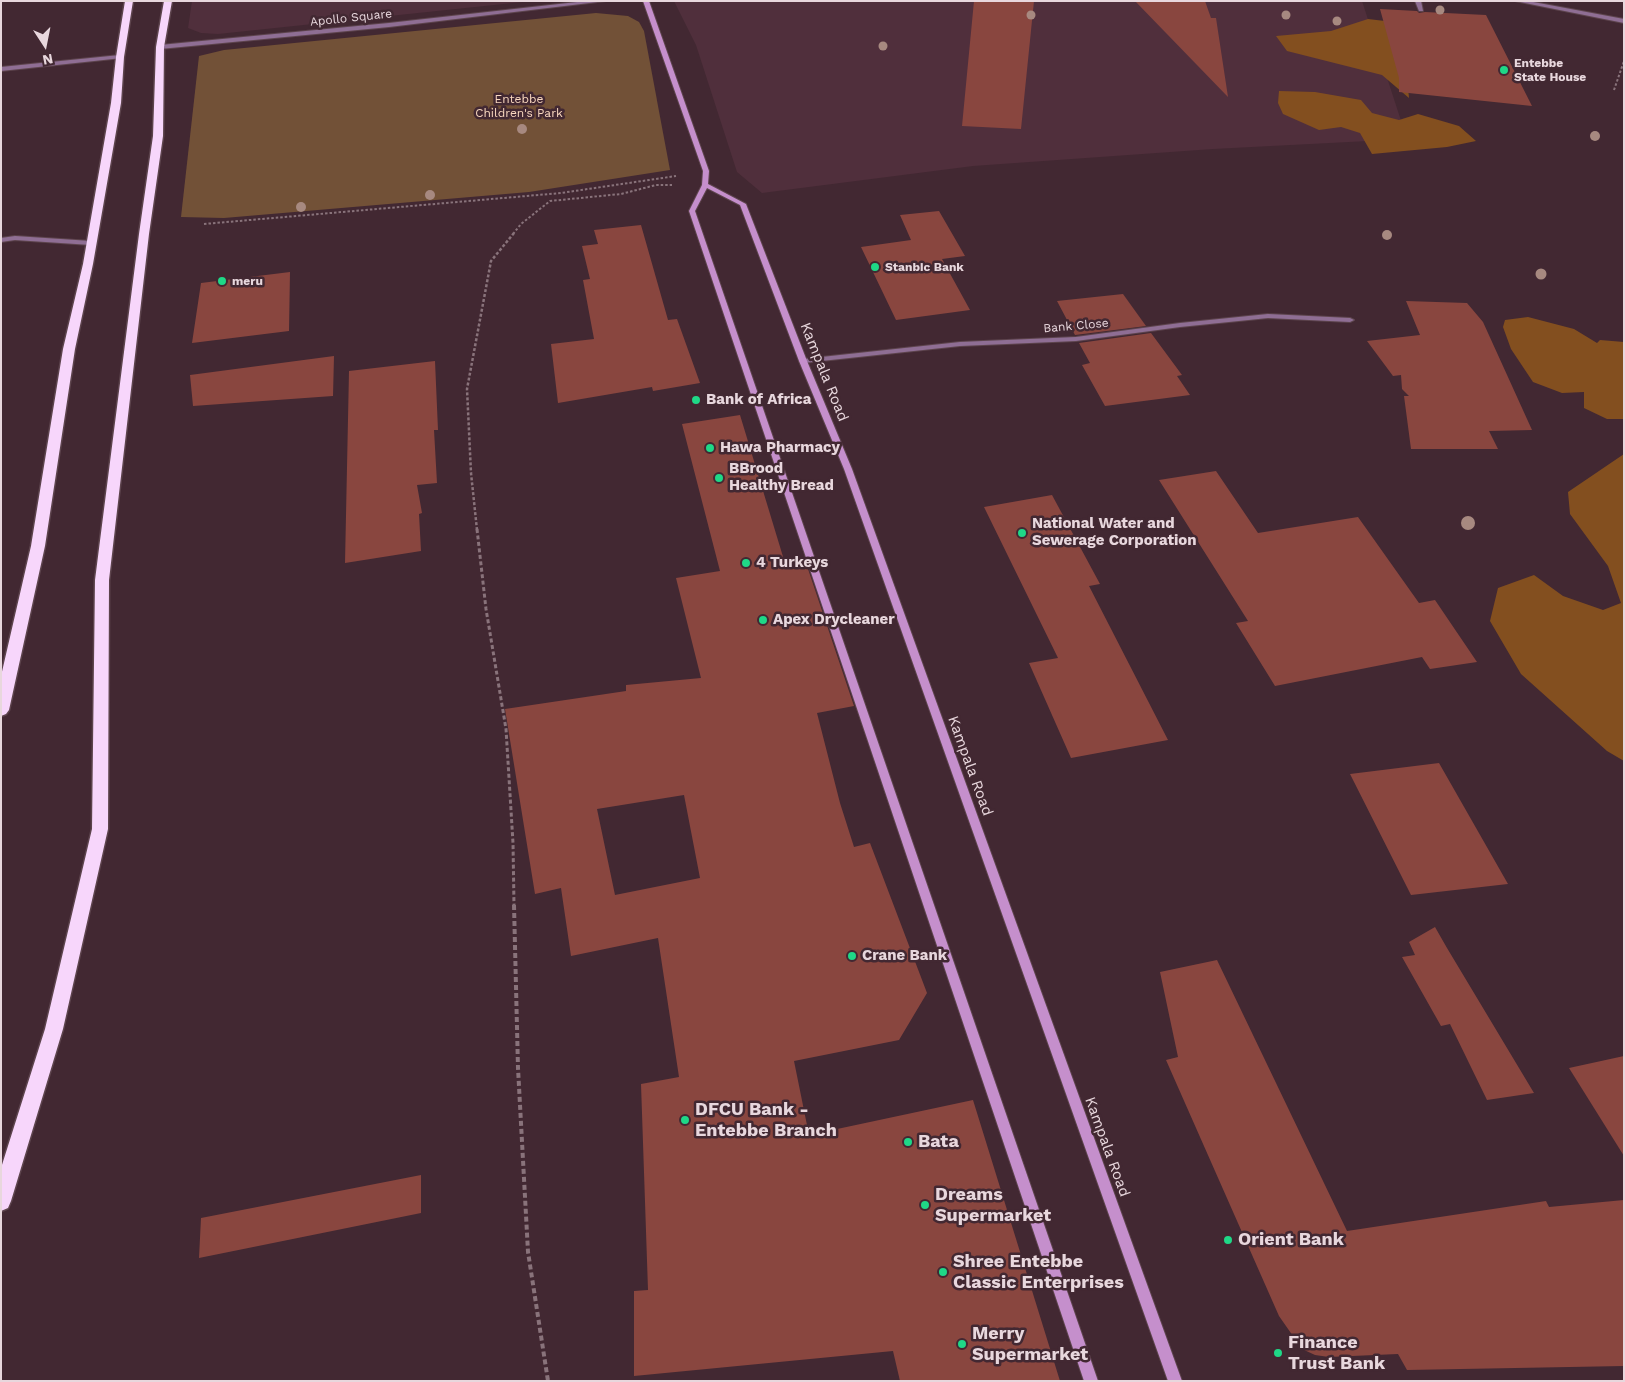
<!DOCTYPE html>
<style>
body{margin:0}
#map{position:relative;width:1625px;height:1382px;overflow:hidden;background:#422832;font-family:"Work Sans",sans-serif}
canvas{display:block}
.frame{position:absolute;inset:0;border:2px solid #e8d7dd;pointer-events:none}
.north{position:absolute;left:20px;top:20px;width:50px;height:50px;-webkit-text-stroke:4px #422832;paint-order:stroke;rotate:169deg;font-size:14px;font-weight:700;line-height:20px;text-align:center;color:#e8d7dd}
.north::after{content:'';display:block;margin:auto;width:18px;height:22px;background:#e8d7dd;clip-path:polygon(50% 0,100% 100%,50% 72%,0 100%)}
</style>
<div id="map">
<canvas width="1625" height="1382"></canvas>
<div class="frame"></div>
<div class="north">N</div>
</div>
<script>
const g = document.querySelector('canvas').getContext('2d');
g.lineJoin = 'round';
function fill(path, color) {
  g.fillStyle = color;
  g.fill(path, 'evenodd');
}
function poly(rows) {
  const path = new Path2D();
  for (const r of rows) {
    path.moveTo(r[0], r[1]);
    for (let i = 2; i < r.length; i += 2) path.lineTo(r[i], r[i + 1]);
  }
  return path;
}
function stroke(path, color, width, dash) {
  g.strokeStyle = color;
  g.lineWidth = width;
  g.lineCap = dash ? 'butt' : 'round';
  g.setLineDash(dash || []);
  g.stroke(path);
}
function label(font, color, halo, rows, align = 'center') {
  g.font = font + ' "Work Sans",sans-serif';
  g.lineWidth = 5;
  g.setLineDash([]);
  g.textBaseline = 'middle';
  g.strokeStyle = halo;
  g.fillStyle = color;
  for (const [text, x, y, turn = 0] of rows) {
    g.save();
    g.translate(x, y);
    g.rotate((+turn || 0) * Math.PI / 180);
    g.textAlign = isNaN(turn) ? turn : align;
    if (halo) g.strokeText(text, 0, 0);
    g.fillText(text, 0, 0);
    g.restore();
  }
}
const built = poly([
 [192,1,532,1,218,34,201,33,188,28],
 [674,1,1362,1,1407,139,1213,149,973,166,762,193,737,172,696,45]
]);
const green = poly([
 [596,13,628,16,639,22,644,31,670,170,529,192,224,218,181,217,199,56,224,50]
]);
const forest = poly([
 [1368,19,1402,23,1409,98,1382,75,1287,51,1276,36,1331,31],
 [1279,91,1315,92,1361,100,1372,113,1399,120,1418,114,1459,126,1476,141,1447,147,1372,154,1360,133,1341,127,1319,130,1283,114,1278,103],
 [1528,317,1574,329,1597,343,1600,340,1624,342,1624,419,1607,419,1584,408,1584,392,1562,393,1533,382,1511,349,1503,327,1505,320],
 [1624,454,1624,761,1607,751,1521,674,1490,621,1498,588,1534,575,1563,596,1603,610,1621,603,1608,566,1570,514,1568,492]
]);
const building = poly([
 [974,1,1034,1,1021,129,962,126],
 [1135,1,1205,1,1211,18,1216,18,1228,97],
 [1380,9,1417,11,1419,13,1425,12,1486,15,1532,106,1399,92,1399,78],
 [939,211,965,256,942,259,970,310,896,320,861,247,911,240,900,215],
 [641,225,668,320,677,319,700,383,653,391,652,387,558,403,551,344,594,339,583,280,590,279,582,246,598,244,594,230],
 [290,272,289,331,192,343,201,283],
 [1123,294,1146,326,1075,335,1057,301],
 [1406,301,1467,303,1483,322,1532,430,1489,431,1498,449,1411,449,1404,396,1409,396,1402,389,1401,375,1393,376,1367,341,1420,335],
 [1151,333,1182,375,1177,376,1190,395,1105,406,1082,365,1090,363,1079,343],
 [334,356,333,396,193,406,190,375],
 [435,361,438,430,434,430,437,483,417,485,422,513,419,514,421,551,345,563,349,371],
 [740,415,784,560,804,557,854,706,817,713,840,803,854,847,870,843,927,993,899,1040,794,1061,809,1135,973,1100,1060,1381,900,1381,893,1351,634,1376,634,1291,648,1290,641,1084,679,1077,658,938,571,956,561,888,535,894,505,709,626,691,626,685,701,678,676,578,720,571,682,424],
 [684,795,700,878,615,895,597,809],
 [1216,471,1258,533,1358,517,1419,603,1435,600,1477,662,1430,669,1422,657,1275,686,1236,623,1248,621,1159,480],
 [1052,495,1100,584,1089,586,1168,740,1071,758,1029,663,1058,658,984,507],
 [1439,763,1508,884,1411,895,1350,774],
 [1435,927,1447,948,1534,1093,1487,1100,1450,1024,1441,1026,1402,957,1415,955,1409,942],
 [1217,960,1347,1231,1546,1201,1549,1207,1624,1200,1624,1366,1407,1370,1398,1354,1329,1357,1315,1355,1302,1349,1279,1316,1166,1060,1178,1057,1160,972],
 [1624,1056,1624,1156,1569,1068],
 [421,1175,421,1213,199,1258,201,1218]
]);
const pathFar3 = poly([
 [1614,90,1624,61],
 [204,224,561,193,676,176],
 [513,234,521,224,550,201,621,194,656,185,672,185]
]);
const pathFar2 = poly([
 [477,530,471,473,467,389,491,261,514,233]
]);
const pathFar1 = poly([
 [477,529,486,609,506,729,513,843,514,906]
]);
const path = poly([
 [514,905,518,1068,528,1252,548,1381]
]);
const lane = poly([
 [1415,1,1421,1,1423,11,1419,11,1415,1],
 [1515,1,1528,1,1624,19,1624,23,1515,1]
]);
const street = poly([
 [586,1,606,1,389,27,160,49,157,47,160,45,389,23,586,1],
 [120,55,123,57,122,58,1,71,1,67,120,55],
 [15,236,91,241,95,243,91,245,15,240,1,242,1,238,15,236],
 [1268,314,1350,318,1354,320,1350,322,1268,318,1180,327,1076,341,960,346,803,363,799,361,803,359,960,342,1076,337,1180,323,1268,314]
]);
const secondary = poly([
 [643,1,649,1,709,171,708,184,746,204,807,361,852,469,1182,1381,1168,1381,844,469,799,361,740,205,707,188,695,211,1098,1381,1084,1381,689,211,702,185,703,171,643,1]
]);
const highway = poly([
 [125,1,133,1,124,57,121,103,93,264,75,349,45,546,9,710,6,714,1,716,1,676,31,546,63,349,83,264,111,103,116,57,125,1],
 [164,1,172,1,164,47,163,136,149,234,109,580,108,829,63,1029,11,1201,8,1208,1,1211,1,1168,45,1029,92,829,95,580,139,234,153,136,156,47,164,1]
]);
const trees = [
 [1440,10,4.5],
 [1031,15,4.5],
 [1286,15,4.5],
 [1337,21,4.5],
 [883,46,4.5],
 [522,129,5],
 [1595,136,5],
 [430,195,5],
 [301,207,5],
 [1387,235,5],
 [1541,274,5.5],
 [1468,523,7]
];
const markers = [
 [1504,70,5,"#1fd887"],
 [875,267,5,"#1fd887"],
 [222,281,5,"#1fd887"],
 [696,400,5,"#1fd887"],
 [710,448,5,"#1fd887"],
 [719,478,5,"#1fd887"],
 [1022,533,5,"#1fd887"],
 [746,563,5,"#1fd887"],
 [763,620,5,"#1fd887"],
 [852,956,5,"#1fd887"],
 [685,1120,5,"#1fd887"],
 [908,1142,5,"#1fd887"],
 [925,1205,5,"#1fd887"],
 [1228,1240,5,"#1fd887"],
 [943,1272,5,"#1fd887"],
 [962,1344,5,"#1fd887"],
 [1278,1353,5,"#1fd887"]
];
const farStreetnames = [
 ["Apollo Square",351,18,-6],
 ["Bank Close",1076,326,-5]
];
const farPoinames = [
 ["Entebbe",1514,63],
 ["State House",1514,77],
 ["Stanbic Bank",885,267],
 ["meru",232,281]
];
const farParknames = [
 ["Entebbe",519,99],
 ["Children's Park",519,113]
];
const streetNames = [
 ["Kampala Road",824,372,68],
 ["Kampala Road",970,766,70],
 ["Kampala Road",1107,1147,70]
];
const poiNames = [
 ["Bank of Africa",706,400],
 ["Hawa Pharmacy",720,448],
 ["BBrood",729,469],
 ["Healthy Bread",729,486],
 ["National Water and",1032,524],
 ["Sewerage Corporation",1032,541],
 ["4 Turkeys",756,563],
 ["Apex Drycleaner",773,620],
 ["Crane Bank",862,956]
];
const nearPoinames = [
 ["DFCU Bank -",695,1110],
 ["Entebbe Branch",695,1131],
 ["Bata",918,1142],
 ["Dreams",935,1195],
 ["Supermarket",935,1216],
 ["Orient Bank",1238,1240],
 ["Shree Entebbe",953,1262],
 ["Classic Enterprises",953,1283],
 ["Merry",972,1334],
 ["Supermarket",972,1355],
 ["Finance",1288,1343],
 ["Trust Bank",1288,1364]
];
fill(built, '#502f3c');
fill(green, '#725137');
fill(forest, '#834f1f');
fill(building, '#89463f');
stroke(lane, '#5d444d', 2);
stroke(street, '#5d444d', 2);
stroke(secondary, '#5d444d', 2);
stroke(highway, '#5d444d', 3);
stroke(pathFar3, '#89737b', 2, [2.5, 2]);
stroke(pathFar2, '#89737b', 2.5, [3, 2]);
stroke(pathFar1, '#89737b', 3, [4, 2.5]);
stroke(path, '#89737b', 4, [5, 3]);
fill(lane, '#8f6e94');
fill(street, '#8f6e94');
fill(secondary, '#c58fcc');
fill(highway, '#f7d6fb');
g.fillStyle = '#a78980';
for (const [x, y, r] of trees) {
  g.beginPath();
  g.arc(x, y, r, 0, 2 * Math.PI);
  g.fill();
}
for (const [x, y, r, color] of markers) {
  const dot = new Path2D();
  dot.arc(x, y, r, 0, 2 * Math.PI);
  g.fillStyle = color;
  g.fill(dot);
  stroke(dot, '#422832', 2);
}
label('12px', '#e8d7dd', '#422832', farStreetnames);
label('bold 12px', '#e8d7dd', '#422832', farPoinames, 'left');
label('12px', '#f9d8bf', '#422832', farParknames);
label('15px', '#e8d7dd', '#422832', streetNames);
label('bold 15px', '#e8d7dd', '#422832', poiNames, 'left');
label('bold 18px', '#e8d7dd', '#422832', nearPoinames, 'left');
</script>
